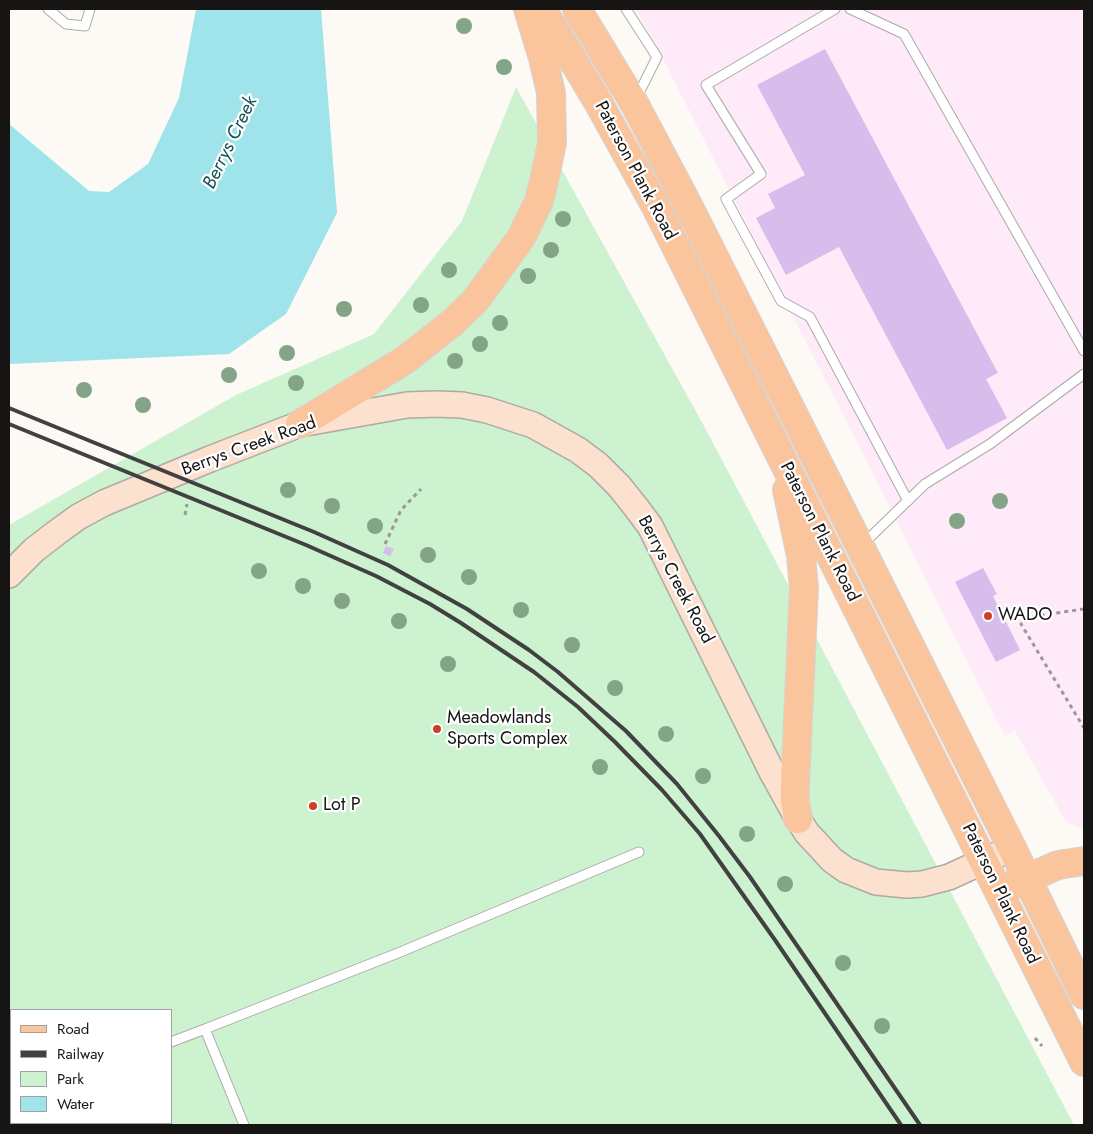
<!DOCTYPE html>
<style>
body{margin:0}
#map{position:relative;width:1093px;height:1134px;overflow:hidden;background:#fdfaf6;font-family:Jost,sans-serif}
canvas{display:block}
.frame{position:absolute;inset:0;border:10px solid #161514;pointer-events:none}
.legend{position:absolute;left:10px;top:1009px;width:162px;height:115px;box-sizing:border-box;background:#fff;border:1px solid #a2a1a1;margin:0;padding:6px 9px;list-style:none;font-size:15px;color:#161514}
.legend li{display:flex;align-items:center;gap:10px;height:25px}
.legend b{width:25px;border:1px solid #a2a1a1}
</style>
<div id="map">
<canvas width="1093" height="1134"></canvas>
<div class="frame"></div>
<ul class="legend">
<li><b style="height:6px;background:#fac49d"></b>Road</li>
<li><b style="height:6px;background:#42413f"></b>Railway</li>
<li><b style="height:14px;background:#ccf2cf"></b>Park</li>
<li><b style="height:14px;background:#9fe3eb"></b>Water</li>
</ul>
</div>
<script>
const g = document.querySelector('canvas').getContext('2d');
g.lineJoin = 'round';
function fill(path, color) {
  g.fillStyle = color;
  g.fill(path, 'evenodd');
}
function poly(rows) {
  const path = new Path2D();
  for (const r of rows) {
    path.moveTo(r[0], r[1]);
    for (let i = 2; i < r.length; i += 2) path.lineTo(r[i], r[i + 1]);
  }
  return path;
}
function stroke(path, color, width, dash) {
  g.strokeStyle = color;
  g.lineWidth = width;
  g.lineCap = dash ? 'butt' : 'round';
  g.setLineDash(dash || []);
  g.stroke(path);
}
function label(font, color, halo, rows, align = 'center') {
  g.font = font + ' Jost,sans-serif';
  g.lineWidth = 4.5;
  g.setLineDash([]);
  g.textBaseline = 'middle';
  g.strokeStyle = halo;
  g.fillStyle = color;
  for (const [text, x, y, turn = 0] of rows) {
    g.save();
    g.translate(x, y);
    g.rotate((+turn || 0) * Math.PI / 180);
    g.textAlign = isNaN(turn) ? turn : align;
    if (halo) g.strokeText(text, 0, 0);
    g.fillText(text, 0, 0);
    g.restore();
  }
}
const industrial = poly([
 [635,9,1084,9,1084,829,1066,822,1015,731,1005,736,650,33]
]);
const green = poly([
 [516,87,704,426,1074,1125,9,1125,9,525,236,395,374,334,462,221],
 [11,1010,171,1010,171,1123,11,1123]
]);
const water = poly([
 [196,9,321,9,337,213,286,314,229,354,9,364,9,124,89,191,109,192,148,164,179,98]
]);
const building = poly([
 [825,49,998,373,986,379,1007,418,947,450,839,247,786,275,756,218,775,208,768,194,805,175,757,85],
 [386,546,394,549,390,556,383,553],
 [983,568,997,594,993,596,1020,650,996,662,955,582]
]);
const path = poly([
 [185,515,187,504],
 [385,544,401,510,421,489],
 [1084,609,1035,616,1021,624,1084,728],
 [1035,1038,1042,1046]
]);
const lane = poly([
 [48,9,66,24,85,26,90,9],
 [626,9,657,57,637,97],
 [835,9,706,85,761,174,726,199,781,301,810,317,908,501],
 [850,9,904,34,1084,351],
 [862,545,925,484,990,444,1084,374],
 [205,1029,398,953,639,852],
 [171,1042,205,1029,244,1125]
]);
const secondary = poly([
 [9,575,34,550,56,533,78,517,104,503,210,459,300,424,407,405,437,404,462,405,487,410,533,425,578,450,598,465,619,486,635,506,650,526,660,546,772,772,798,819,807,833,832,860,846,870,876,882,907,885,922,884,949,877,1012,848],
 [9,1086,11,1092],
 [26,1123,28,1125]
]);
const primary = poly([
 [542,9,598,102,655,205,1084,1062],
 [577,9,634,103,688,205,1012,848,1084,995],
 [300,424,405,360,452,323,475,301,521,238,539,201,544,181,552,143,551,93,543,58,528,9],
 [787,490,801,556,804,588,795,784,795,801,798,819],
 [1010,886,1058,865,1084,861]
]);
const rail = poly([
 [9,408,314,532,388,565,467,609,529,650,558,672,626,731,677,784,719,836,750,877,920,1125],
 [9,424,306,545,376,576,430,604,461,623,534,672,578,707,615,742,662,790,700,834,775,940,901,1125]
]);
const trees = [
 [464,26],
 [504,67],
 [563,219],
 [551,250],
 [449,270],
 [528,276],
 [421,305],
 [344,309],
 [500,323],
 [480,344],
 [287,353],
 [455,361],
 [229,375],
 [296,383],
 [84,390],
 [143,405],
 [288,490],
 [1000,501],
 [332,506],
 [957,521],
 [375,526],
 [428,555],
 [259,571],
 [469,577],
 [303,586],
 [342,601],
 [521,610],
 [399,621],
 [572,645],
 [448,664],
 [615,688],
 [666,734],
 [600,767],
 [703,776],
 [747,834],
 [785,884],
 [843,963],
 [882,1026]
];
const markers = [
 [988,616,5,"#cc402b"],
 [437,729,5,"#cc402b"],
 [313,806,5,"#cc402b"]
];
const streetNames = [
 ["Paterson Plank Road",635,171,62],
 ["Berrys Creek Road",249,447,-20],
 ["Paterson Plank Road",819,532,63],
 ["Berrys Creek Road",675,580,62],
 ["Paterson Plank Road",1000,894,64]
];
const poiNames = [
 ["WADO",998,616],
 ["Meadowlands",447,719],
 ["Sports Complex",447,740],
 ["Lot P",323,806]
];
const waterNames = [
 ["Berrys Creek",231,143,-64]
];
fill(industrial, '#feeaf9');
fill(green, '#ccf2cf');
fill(water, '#9fe3eb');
fill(building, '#d7bdeb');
stroke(lane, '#adaaa7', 11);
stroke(secondary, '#adaaa7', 28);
stroke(primary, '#d5d5d5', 30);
stroke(path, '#9b9996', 3, [4, 4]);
stroke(lane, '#fff', 9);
stroke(secondary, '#fce1ce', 25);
stroke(primary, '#fac49d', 28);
stroke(rail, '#42413f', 4);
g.fillStyle = '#84a487';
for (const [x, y] of trees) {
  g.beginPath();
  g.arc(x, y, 8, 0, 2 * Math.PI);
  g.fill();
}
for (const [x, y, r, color] of markers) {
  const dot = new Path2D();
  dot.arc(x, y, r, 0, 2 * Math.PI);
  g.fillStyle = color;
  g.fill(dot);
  stroke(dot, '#fff', 2);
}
label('18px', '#161514', '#fff', streetNames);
label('18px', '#161514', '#fff', poiNames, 'left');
label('italic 19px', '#145056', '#fff', waterNames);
</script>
